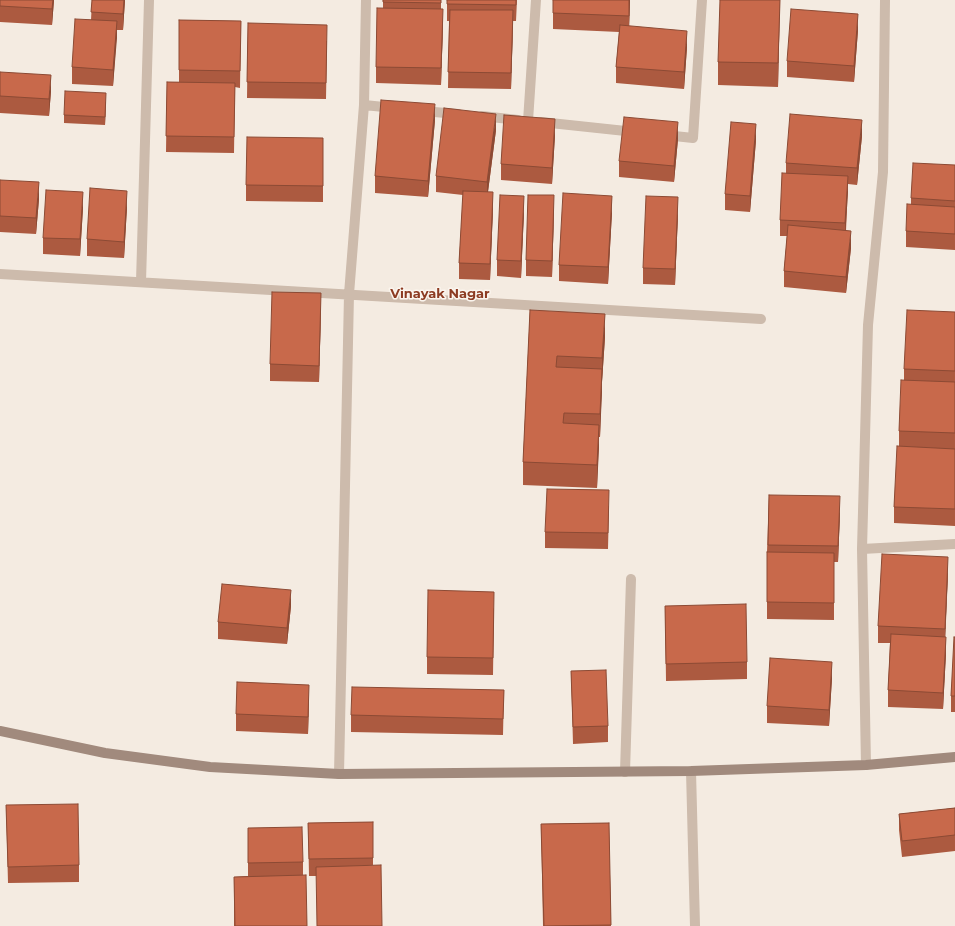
<!DOCTYPE html>
<style>
body{margin:0}
canvas{display:block;background:#f4ebe1}
</style>
<canvas width="955" height="926"></canvas>
<script>
const g = document.querySelector('canvas').getContext('2d');
g.lineJoin = 'round';
function poly(rows) {
  const path = new Path2D();
  for (const r of rows) {
    path.moveTo(r[0], r[1]);
    for (let i = 2; i < r.length; i += 2) path.lineTo(r[i], r[i + 1]);
  }
  return path;
}
function stroke(path, color, width, dash) {
  g.strokeStyle = color;
  g.lineWidth = width;
  g.lineCap = dash ? 'butt' : 'round';
  g.setLineDash(dash || []);
  g.stroke(path);
}
function fill(path, color) {
  g.fillStyle = color;
  g.fill(path, 'evenodd');
}
function label(font, color, halo, rows, align = 'center') {
  g.font = font + ' Montserrat,sans-serif';
  g.lineWidth = 3;
  g.setLineDash([]);
  g.textBaseline = 'middle';
  g.strokeStyle = halo;
  g.fillStyle = color;
  for (const [text, x, y, turn = 0] of rows) {
    g.save();
    g.translate(x, y);
    g.rotate((+turn || 0) * Math.PI / 180);
    g.textAlign = isNaN(turn) ? turn : align;
    if (halo) g.strokeText(text, 0, 0);
    g.fillText(text, 0, 0);
    g.restore();
  }
}
const lane = poly([
 [625,772,631,579]
]);
const street = poly([
 [364,105,394,108],
 [422,111,458,114],
 [482,116,518,120],
 [528,121,536,0],
 [541,122,635,132],
 [665,135,693,138,702,0],
 [0,274,761,319],
 [141,282,149,0],
 [862,549,955,544],
 [866,765,862,549,868,325,883,172,885,0],
 [691,771,695,926],
 [339,774,349,294,364,105,366,0]
]);
const secondary = poly([
 [0,731,105,753,210,767,339,774,691,771,866,765,955,757]
]);
const wall = poly([
 [0,0,54,0,52,25,0,22],
 [92,0,125,0,123,30,117,30,113,86,72,84,72,67,91,20],
 [383,0,441,0,441,9,443,25,441,85,376,83,376,67,383,8],
 [447,0,517,0,516,21,513,21,511,89,448,88,449,21,447,21],
 [630,0,629,26,687,47,684,89,616,83,616,67,619,32,553,29,553,13],
 [780,0,778,87,718,85,718,62],
 [179,20,241,21,240,88,235,87,234,153,166,152,167,82,179,82],
 [248,23,327,41,326,99,247,98],
 [858,30,854,82,787,77,787,61],
 [0,72,51,91,49,116,0,113],
 [106,102,105,125,64,123,64,115],
 [435,120,428,197,375,193,375,176],
 [496,130,488,192,493,209,490,280,459,279,459,263,463,195,436,192,436,176],
 [555,135,552,184,501,180,501,164],
 [862,136,857,185,848,184,846,231,851,248,846,293,784,287,784,271,787,236,780,236,780,220,786,173,786,163],
 [323,138,323,202,246,201,246,185],
 [678,139,674,182,619,177,619,161],
 [756,140,750,212,725,210,725,194],
 [955,165,955,250,906,247,906,231,911,204,911,198],
 [0,180,39,199,36,234,0,232],
 [127,207,124,258,87,256,87,239],
 [83,208,80,256,43,254,43,238],
 [554,211,552,277,526,276,526,260],
 [524,212,521,278,497,276,497,260],
 [612,212,608,284,559,281,559,265],
 [678,214,675,285,643,284,643,268],
 [321,310,319,382,270,381,270,364],
 [530,310,605,337,602,382,600,437,599,437,597,488,523,485,523,462],
 [955,312,955,526,894,523,894,507,899,446,899,431,904,380,904,369],
 [769,495,840,513,838,562,834,562,834,620,767,619,767,552],
 [609,506,608,549,545,548,545,532],
 [948,573,945,637,946,653,943,709,888,707,888,690,890,643,878,643,878,626],
 [291,606,287,644,218,639,218,622],
 [665,606,747,662,747,679,666,681],
 [494,608,493,675,427,674,427,657],
 [955,637,955,712,951,712,951,696],
 [571,671,608,726,608,742,573,744],
 [832,678,829,726,767,723,767,706],
 [504,690,503,735,351,732,351,715],
 [309,701,308,734,236,731,236,714],
 [6,805,79,865,79,882,8,883],
 [955,808,955,851,902,857,899,830,899,814],
 [373,822,373,865,316,876,309,876,308,823],
 [609,823,611,926,543,926,541,824],
 [248,828,303,862,303,875,307,926,234,926,234,877,248,876]
]);
const shadedWall = poly([
 [53,0,54,0,52,25,52,9],
 [124,0,125,0,123,30,123,14],
 [629,0,630,0,629,32],
 [780,0,778,87,778,63],
 [443,9,443,25,441,85,441,68],
 [513,10,513,27,511,89,511,73],
 [858,14,858,30,854,82,854,66],
 [117,21,117,38,113,86,113,70],
 [687,31,687,47,684,89,684,72],
 [51,75,51,91,49,116,49,99],
 [106,93,106,102,105,125,105,117],
 [435,104,435,120,428,197,428,181],
 [496,114,496,130,487,199,487,182],
 [555,119,555,135,552,184,552,168],
 [862,120,862,136,857,185,857,168],
 [678,122,678,139,674,182,674,166],
 [756,124,756,140,750,212,750,196],
 [848,176,848,192,845,239,845,223],
 [39,182,39,199,36,234,36,218],
 [127,191,127,207,124,258,124,242],
 [83,192,83,208,80,256,80,239],
 [493,192,493,209,490,280,490,264],
 [554,195,554,211,552,277,552,261],
 [524,196,524,212,521,278,521,261],
 [612,196,612,212,608,284,608,267],
 [678,197,678,214,675,285,675,269],
 [851,231,851,248,846,293,846,277],
 [321,293,321,310,319,382,319,366],
 [605,314,605,337,602,382,602,358],
 [602,369,602,392,600,437,600,414],
 [599,425,599,448,597,488,597,465],
 [840,496,840,513,838,562,838,546],
 [948,557,948,573,945,645,945,629],
 [291,590,291,606,287,644,287,628],
 [946,637,946,653,943,709,943,693],
 [832,662,832,678,829,726,829,710],
 [309,685,309,701,308,734,308,717]
]);
const building = poly([
 [0,0,53,0,52,9,0,6,0,0],
 [92,0,124,0,123,14,91,12,92,0],
 [383,0,441,0,441,3,383,2,383,0],
 [447,0,516,0,516,5,447,4,447,0],
 [553,0,629,0,629,16,553,13,553,0],
 [720,0,780,0,778,63,718,62,720,0],
 [377,8,443,9,441,68,376,67,377,8],
 [791,9,858,14,854,66,787,61,791,9],
 [450,10,513,10,511,73,448,72,450,10],
 [75,19,117,21,113,70,72,67,75,19],
 [179,20,241,21,240,71,179,70,179,20],
 [248,23,327,25,326,83,247,82,248,23],
 [620,25,687,31,684,72,616,67,620,25],
 [0,72,51,75,49,99,0,96,0,72],
 [167,82,235,83,234,137,166,136,167,82],
 [65,91,106,93,105,117,64,115,65,91],
 [381,100,435,104,428,181,375,176,381,100],
 [444,108,496,114,487,182,436,176,444,108],
 [790,114,862,120,857,168,786,163,790,114],
 [504,115,555,119,552,168,501,164,504,115],
 [624,117,678,122,674,166,619,161,624,117],
 [731,122,756,124,750,196,725,194,731,122],
 [247,137,323,138,323,186,246,185,247,137],
 [913,163,955,165,955,201,911,198,913,163],
 [782,173,848,176,845,223,780,220,782,173],
 [0,180,39,182,36,218,0,216,0,180],
 [90,188,127,191,124,242,87,239,90,188],
 [46,190,83,192,80,239,43,238,46,190],
 [463,191,493,192,490,264,459,263,463,191],
 [563,193,612,196,608,267,559,265,563,193],
 [500,195,524,196,521,261,497,260,500,195],
 [528,195,554,195,552,261,526,260,528,195],
 [646,196,678,197,675,269,643,268,646,196],
 [907,204,955,207,955,234,906,231,907,204],
 [788,225,851,231,846,277,784,271,788,225],
 [272,292,321,293,319,366,270,364,272,292],
 [530,310,605,314,602,358,557,356,556,367,602,369,600,414,564,413,563,423,599,425,597,465,523,462,530,310],
 [907,310,955,312,955,371,904,369,907,310],
 [901,380,955,382,955,433,899,431,901,380],
 [897,446,955,449,955,509,894,507,897,446],
 [547,489,609,490,608,533,545,532,547,489],
 [769,495,840,496,838,546,768,545,769,495],
 [767,552,834,553,834,603,767,602,767,552],
 [882,554,948,557,945,629,878,626,882,554],
 [222,584,291,590,287,628,218,622,222,584],
 [428,590,494,592,493,658,427,657,428,590],
 [746,604,747,662,666,664,665,606,746,604],
 [891,634,946,637,943,693,888,690,891,634],
 [954,637,955,637,955,696,951,696,954,637],
 [770,658,832,662,829,710,767,706,770,658],
 [606,670,608,726,573,727,571,671,606,670],
 [237,682,309,685,308,717,236,714,237,682],
 [352,687,504,690,503,719,351,715,352,687],
 [78,804,79,865,8,867,6,805,78,804],
 [955,808,955,835,902,841,899,814,955,808],
 [373,822,373,858,309,859,308,823,373,822],
 [609,823,611,925,544,926,541,824,609,823],
 [302,827,303,862,248,863,248,828,302,827],
 [381,865,382,926,317,926,316,867,381,865],
 [306,875,307,926,235,926,234,877,306,875]
]);
const neighbourhoodNames = [
 ["Vinayak Nagar",440,294]
];
stroke(lane, '#cdbbac', 10);
stroke(street, '#cdbbac', 10);
stroke(secondary, '#a18a7d', 10);
fill(wall, '#ac5a40');
fill(shadedWall, '#8c4a34');
fill(building, '#c8694b');
stroke(building, '#8c4a34', 1);
label('bold 13px', '#8c3b22', '#fbf5ee', neighbourhoodNames);
</script>
